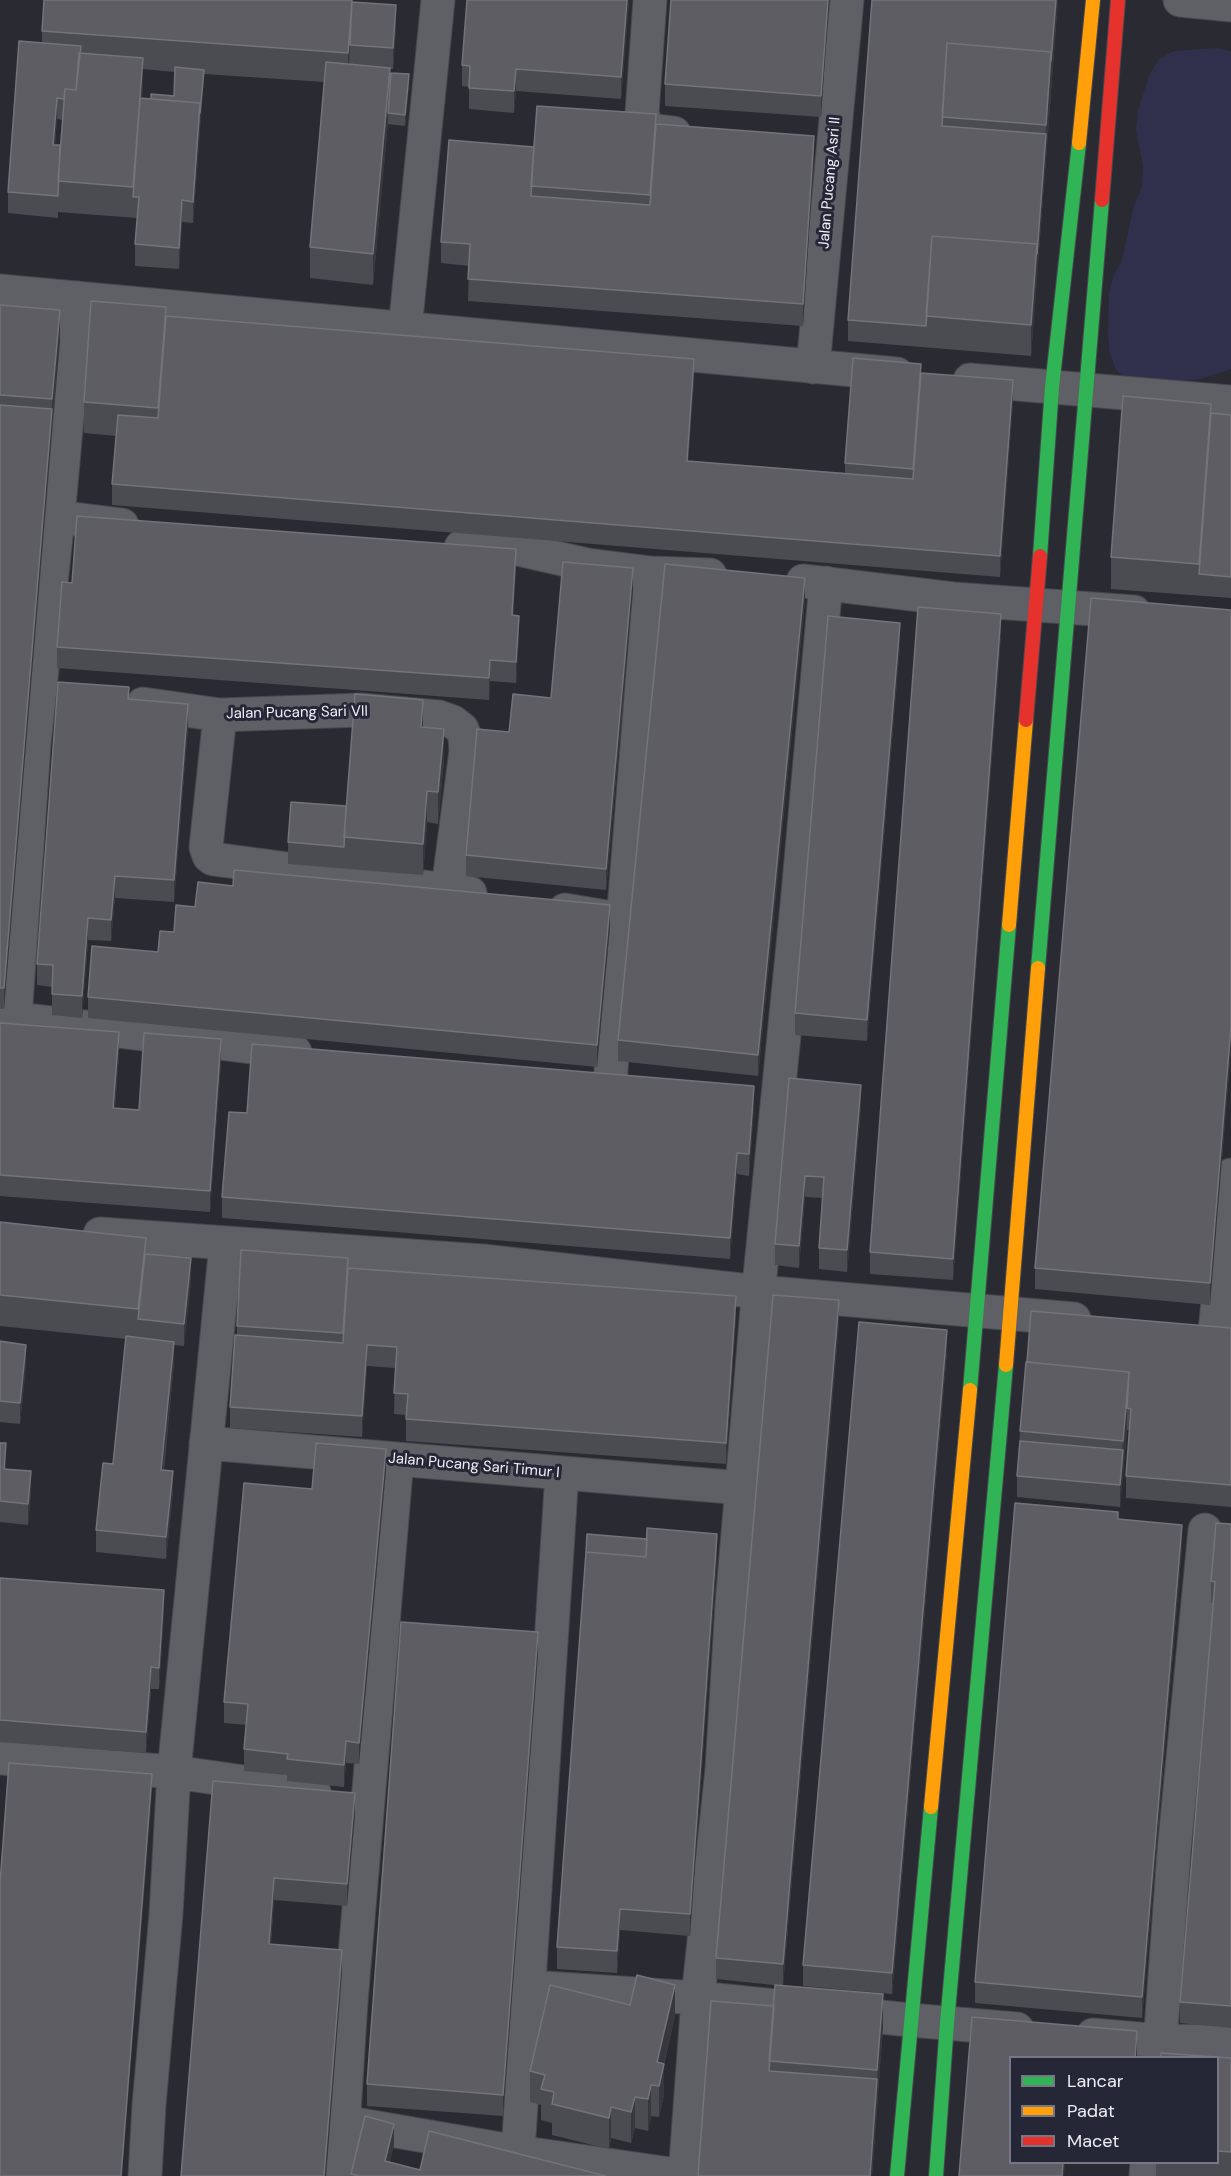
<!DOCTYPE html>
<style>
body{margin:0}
#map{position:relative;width:1231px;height:2176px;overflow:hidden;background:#2a2a32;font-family:"DM Sans",sans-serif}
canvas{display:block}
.legend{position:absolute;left:1009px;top:2056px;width:210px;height:108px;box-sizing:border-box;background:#262736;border:2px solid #767784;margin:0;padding:8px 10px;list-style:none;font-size:18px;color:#edeef8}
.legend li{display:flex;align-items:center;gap:12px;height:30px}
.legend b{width:30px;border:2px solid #767784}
</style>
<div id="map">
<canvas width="1231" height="2176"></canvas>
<ul class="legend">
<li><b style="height:8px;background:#30b455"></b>Lancar</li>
<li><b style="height:8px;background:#ff9f0a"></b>Padat</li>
<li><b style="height:8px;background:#e5322d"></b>Macet</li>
</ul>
</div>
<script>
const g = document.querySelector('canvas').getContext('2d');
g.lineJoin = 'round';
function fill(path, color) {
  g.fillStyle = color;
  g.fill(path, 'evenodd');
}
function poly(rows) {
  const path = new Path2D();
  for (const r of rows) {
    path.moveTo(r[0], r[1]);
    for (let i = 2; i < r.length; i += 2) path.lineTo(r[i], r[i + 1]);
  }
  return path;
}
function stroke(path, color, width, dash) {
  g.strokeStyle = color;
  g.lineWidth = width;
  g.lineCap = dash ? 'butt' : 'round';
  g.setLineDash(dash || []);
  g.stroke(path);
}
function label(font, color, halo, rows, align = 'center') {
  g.font = font + ' "DM Sans",sans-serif';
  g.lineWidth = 6;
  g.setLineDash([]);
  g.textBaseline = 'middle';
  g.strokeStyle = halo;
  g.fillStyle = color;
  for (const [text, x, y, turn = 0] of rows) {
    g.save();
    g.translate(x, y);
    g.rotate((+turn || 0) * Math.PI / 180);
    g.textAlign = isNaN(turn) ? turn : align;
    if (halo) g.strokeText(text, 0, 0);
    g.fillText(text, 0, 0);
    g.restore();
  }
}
const green = poly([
 [1216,48,1231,51,1231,369,1200,379,1148,385,1130,381,1116,370,1110,354,1108,335,1109,294,1113,277,1122,260,1134,205,1142,187,1143,166,1136,130,1138,111,1149,76,1158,60,1174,51]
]);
const street = poly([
 [650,0,642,113,646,126,650,130,674,133],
 [1180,0,1231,5],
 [0,291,897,374],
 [405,329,438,0],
 [813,367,847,0],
 [970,380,1231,402],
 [58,517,122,525],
 [461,547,513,548,588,565,651,573,710,575],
 [803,581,954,599,1134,612],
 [143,704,220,715,361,710,439,717,453,722,462,729,465,737,466,751,448,889],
 [220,715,206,847,209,856,213,859,470,893],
 [565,910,624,920],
 [0,1017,295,1052],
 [15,1018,34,745,58,517,78,298],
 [610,1083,651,573],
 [100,1234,483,1261,759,1292,1074,1319],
 [1215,1331,1231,1175],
 [206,1443,742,1488],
 [0,1758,174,1772,314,1792],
 [529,1987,698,1998,910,2020,1017,2029],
 [1093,2035,1161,2041,1231,2042],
 [1159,2058,1174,1851,1205,1530],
 [349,2123,518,2152,684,2176],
 [518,2152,562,1473],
 [145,2176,149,2105,166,1914,174,1772,226,1244],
 [340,2176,351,2002,397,1459],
 [685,2176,698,1998,722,1769,732,1604,759,1286,797,905,826,583],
 [1146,2176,1147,2162]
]);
const fast = poly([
 [1040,556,1052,387,1079,143],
 [1038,968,1102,200],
 [970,1390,1009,925],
 [897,2176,931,1807],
 [936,2176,947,2023,1006,1365]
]);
const slow = poly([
 [1079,143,1093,0],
 [1009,925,1026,720],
 [1006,1365,1038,968],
 [931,1807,970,1390]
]);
const jam = poly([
 [1102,200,1118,0],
 [1026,720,1040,556]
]);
const wall = poly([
 [352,0,352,2,396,26,393,69,390,69,390,89,409,85,405,126,388,124,388,122,373,285,310,278,310,247,324,82,204,74,193,223,182,222,179,269,135,266,135,244,137,218,58,212,58,218,8,213,8,192,42,43,42,31],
 [143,69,175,72,174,96,151,99,142,98],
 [57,119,62,120,60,145,55,145],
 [629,0,621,99,516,91,514,113,469,109,469,87,462,86,462,65],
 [671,0,829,0,821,117,665,106,665,84],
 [872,0,1058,0,1031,356,848,341,848,320],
 [656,124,814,158,803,326,468,301,469,266,441,263,441,242,534,147],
 [0,305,60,341,4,1009,0,1009],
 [166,316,694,381,688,461,845,473,845,463,921,373,1013,402,1000,577,112,505,112,484,116,436,84,433,84,402],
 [1211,413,1231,415,1231,598,1111,589,1111,557],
 [516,570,513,615,519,637,516,683,490,681,489,700,57,668,57,647,72,583],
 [633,590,606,890,466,876,466,855,509,732,551,698],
 [805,600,758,1076,618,1061,618,1040],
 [1231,610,1231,1048,1210,1305,1035,1289,1035,1268],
 [1001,635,953,1280,870,1274,870,1252],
 [900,644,867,1041,795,1035,795,1013],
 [129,699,188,726,174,902,115,898,111,941,88,940,82,1018,52,1015,52,987,37,985,37,964],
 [423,727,444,760,438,824,427,822,423,875,288,864,288,842,346,806],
 [610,927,597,1067,88,1018,88,997,158,952,174,932],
 [0,1023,119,1054,115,1108,139,1110,221,1061,210,1212,0,1196],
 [789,1078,861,1106,847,1272,819,1269,819,1248,823,1198,805,1197,799,1268,775,1265,775,1244],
 [754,1107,749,1176,737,1174,730,1259,222,1218,222,1197,247,1113],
 [0,1222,146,1254,191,1280,184,1346,174,1345,174,1363,164,1470,173,1492,166,1559,96,1552,96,1530,113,1464,126,1339,0,1326],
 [348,1268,736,1317,726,1464,406,1441,406,1415,394,1414,395,1368,367,1366,362,1437,230,1428,230,1407,237,1335,237,1326],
 [839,1322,783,1986,716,1979,716,1958],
 [1231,1328,1231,1507,1126,1498,1126,1476,1129,1430,1127,1430,1120,1507,1017,1497,1017,1476,1020,1431],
 [0,1341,26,1366,20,1424,0,1422],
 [947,1351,892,1994,803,1986,803,1965],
 [0,1443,6,1465,6,1469,31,1493,28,1525,0,1522],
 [386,1470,359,1764,346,1763,344,1787,287,1781,287,1775,244,1771,244,1749,247,1725,224,1723,224,1702,312,1489],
 [1231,1524,1231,2028,1180,2023,1180,2002,1213,1603,1211,1603,1211,1581],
 [1182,1546,1142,2018,975,2003,975,1982],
 [717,1556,690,1936,620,1930,617,1973,557,1969,557,1947],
 [0,1578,164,1612,159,1689,151,1689,146,1753,0,1742],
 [538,1654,503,2116,367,2106,367,2084],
 [213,1781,355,1814,347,1906,274,1900,271,1944,342,1971,326,2176],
 [711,2001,883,2026,872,2176,698,2176],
 [675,2016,664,2064,664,2095,659,2117,651,2116,648,2131,635,2128,631,2143,611,2138,609,2149,552,2135,552,2123,541,2120,541,2105,530,2102,530,2071],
 [1218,2058,1231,2058,1231,2176,1156,2176,1156,2163,1218,2163]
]);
const shadedWall = poly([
 [352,0,352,23,350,45,348,84,348,53],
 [627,0,629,0,621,99,621,77],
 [828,0,829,0,821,117,821,96],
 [1056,0,1058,0,1031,356,1031,325],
 [396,5,396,26,393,69,393,48],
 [143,58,143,89,135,197,133,197],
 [390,68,390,99,388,113,388,122,373,285,373,254],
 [516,69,516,91,514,113,514,91],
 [204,70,204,81,193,223,193,202],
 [409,74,409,85,405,126,405,115],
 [57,98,57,119,53,166,53,145],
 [814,136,814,158,803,326,803,304],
 [182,200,182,222,179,269,179,248],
 [60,310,60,341,52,431,52,399],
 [694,359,694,381,687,482,687,461],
 [1013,380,1013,402,1000,577,1000,556],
 [52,409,52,431,4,1009,4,988],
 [516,549,516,570,512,637,512,615],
 [633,568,633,590,606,890,606,869],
 [805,578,805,600,758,1076,758,1055],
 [1001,614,1001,635,953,1280,953,1259],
 [519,616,519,637,516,683,516,662],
 [900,623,900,644,867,1041,867,1020],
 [490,660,490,681,489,700,489,678],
 [423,700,423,731,421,727],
 [188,704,188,726,174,902,174,880],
 [444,729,444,760,438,824,438,792],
 [427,791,427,822,423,875,423,844],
 [115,876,115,898,111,941,111,920],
 [610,905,610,927,597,1067,597,1045],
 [88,918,88,940,82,1018,82,996],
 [1231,1026,1231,1048,1210,1305,1210,1283],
 [119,1032,119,1054,113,1129,113,1108],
 [221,1039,221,1061,210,1212,210,1191],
 [861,1085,861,1106,847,1272,847,1250],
 [754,1086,754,1107,749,1176,749,1154],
 [737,1153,737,1174,730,1259,730,1238],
 [805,1176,805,1197,799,1268,799,1246],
 [191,1258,191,1280,184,1346,184,1324],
 [736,1296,736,1317,726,1464,726,1443],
 [839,1300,839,1322,783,1986,783,1964],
 [947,1330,947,1351,892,1994,892,1973],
 [174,1342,174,1363,161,1491,161,1470],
 [26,1345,26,1366,20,1424,20,1403],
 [367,1345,367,1366,362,1437,362,1416],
 [1129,1372,1127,1408,1127,1430,1120,1507,1120,1485,1123,1441],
 [6,1443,6,1465,4,1490,4,1469],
 [386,1449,386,1470,359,1764,359,1743],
 [31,1471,31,1493,28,1525,28,1504],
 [173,1471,173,1492,166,1559,166,1537],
 [1182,1525,1182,1546,1142,2018,1142,1997],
 [717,1534,717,1556,690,1936,690,1914],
 [164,1590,164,1612,159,1689,159,1668],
 [538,1632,538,1654,503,2116,503,2095],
 [151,1667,151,1689,146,1753,146,1732],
 [346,1741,346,1763,344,1787,344,1765],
 [152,1774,152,1796,122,2176,121,2176],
 [355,1793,355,1814,347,1906,347,1884],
 [274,1878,274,1900,269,1965,269,1944],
 [620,1909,620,1930,617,1973,617,1951],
 [342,1950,342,1971,326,2176,324,2176],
 [675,1985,675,2016,658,2086,657,2062],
 [883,1994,883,2026,872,2176,870,2176],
 [1137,2031,1137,2058,1135,2058],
 [664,2064,664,2095,659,2117,659,2086],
 [651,2085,651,2116,648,2131,648,2099],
 [635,2097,635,2128,631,2143,631,2112],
 [611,2107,611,2138,609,2149,609,2118],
 [394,2124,394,2145,387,2176,385,2161],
 [1063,2163,1065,2163,1064,2176,1062,2176]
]);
const building = poly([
 [44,0,352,0,348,53,42,31,44,0],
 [467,0,627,0,621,77,516,69,514,91,469,88,470,66,462,65,467,0],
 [671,0,828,0,821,96,665,84,671,0],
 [872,0,1056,0,1051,61,1051,52,947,43,942,126,1046,134,1037,254,1037,244,932,236,926,326,848,320,872,0],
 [352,2,396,5,393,48,350,45,352,2],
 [19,41,81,46,76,90,65,89,64,99,57,98,53,145,60,145,58,196,8,192,19,41],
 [947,43,1051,52,1046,125,942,117,947,43],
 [79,53,143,58,133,187,58,181,65,89,76,90,79,53],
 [326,62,390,68,373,254,310,247,326,62],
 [175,67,204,70,200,113,200,103,151,99,151,94,174,96,175,67],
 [391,73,409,74,405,115,388,113,391,73],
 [140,98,200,103,193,202,182,200,179,248,135,244,139,197,133,197,140,98],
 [537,106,656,114,650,195,531,186,537,106],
 [656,124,814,136,803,304,468,279,470,244,441,242,449,140,534,147,531,196,650,205,656,124],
 [932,236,1037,244,1031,325,926,316,932,236],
 [91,301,166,307,158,408,84,402,91,301],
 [0,305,60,310,52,399,0,395,0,305],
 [166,316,694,359,687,461,913,479,921,373,1013,380,1000,556,112,484,118,415,158,418,166,316],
 [853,358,921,364,913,469,845,463,853,358],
 [1123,396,1211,404,1199,564,1111,557,1123,396],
 [0,405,52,409,4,988,0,988,0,405],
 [1211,413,1231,415,1231,577,1199,574,1211,413],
 [77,516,516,549,512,615,519,616,516,662,490,660,489,678,57,647,62,582,72,583,77,516],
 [563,562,633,568,606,869,466,855,477,729,509,732,513,694,551,698,563,562],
 [665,564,805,578,758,1055,618,1040,665,564],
 [1091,598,1231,610,1231,1026,1210,1283,1035,1268,1091,598],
 [918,607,1001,614,953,1259,870,1252,918,607],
 [828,616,900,623,867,1020,795,1013,828,616],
 [58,682,129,687,128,699,188,704,174,880,115,876,111,920,88,918,82,996,52,994,53,965,37,964,58,682],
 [355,694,423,700,421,727,444,729,438,792,427,791,423,844,344,837,355,694],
 [291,802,346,806,344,847,288,842,291,802],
 [234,870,610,905,597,1045,88,997,92,946,158,952,160,931,174,932,176,905,195,907,198,882,233,886,234,870],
 [0,1023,119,1032,113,1108,139,1110,144,1033,221,1039,210,1191,0,1175,0,1023],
 [252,1044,754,1086,749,1154,737,1153,730,1238,222,1197,229,1112,247,1113,252,1044],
 [789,1078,861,1085,847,1250,819,1248,824,1177,805,1176,799,1246,775,1244,789,1078],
 [0,1222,146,1238,138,1309,0,1295,0,1222],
 [241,1250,348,1258,343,1333,237,1326,241,1250],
 [145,1254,191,1258,184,1324,138,1319,145,1254],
 [348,1268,736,1296,726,1443,406,1419,408,1394,394,1393,397,1347,367,1345,362,1416,230,1407,235,1335,343,1343,348,1268],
 [773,1295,839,1300,783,1964,716,1958,773,1295],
 [1031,1311,1231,1328,1231,1485,1126,1476,1131,1409,1127,1408,1129,1372,1027,1362,1031,1311],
 [859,1322,947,1330,892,1973,803,1965,859,1322],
 [126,1336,174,1342,161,1470,173,1471,166,1537,96,1530,103,1463,113,1464,126,1336],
 [0,1341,26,1345,20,1403,0,1401,0,1341],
 [1026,1362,1129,1372,1123,1441,1020,1431,1026,1362],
 [1020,1441,1123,1450,1120,1485,1017,1476,1020,1441],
 [0,1443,6,1443,4,1469,31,1471,28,1504,0,1501,0,1443],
 [316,1443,386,1449,359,1743,346,1741,344,1765,287,1759,288,1754,244,1749,248,1704,224,1702,244,1483,312,1489,316,1443],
 [1015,1503,1118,1512,1118,1519,1182,1525,1142,1997,975,1982,1015,1503],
 [1216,1523,1231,1524,1231,2006,1180,2002,1215,1582,1211,1581,1216,1523],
 [647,1528,717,1534,690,1914,620,1909,617,1951,557,1947,586,1552,646,1557,647,1528],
 [587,1534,647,1539,646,1557,586,1552,587,1534],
 [0,1578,164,1590,159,1668,151,1667,146,1732,0,1720,0,1578],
 [401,1622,538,1632,503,2095,367,2084,401,1622],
 [9,1763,152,1774,121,2176,0,2176,0,1883,9,1763],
 [213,1781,355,1793,347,1884,274,1878,269,1944,342,1950,324,2176,181,2176,213,1781],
 [637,1975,675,1985,657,2062,664,2064,659,2086,651,2085,648,2099,635,2097,631,2112,611,2107,609,2118,552,2104,554,2092,541,2089,545,2075,530,2071,550,1985,630,2005,637,1975],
 [775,1985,883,1994,877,2070,769,2061,775,1985],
 [711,2001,774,2006,769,2071,877,2079,870,2176,698,2176,711,2001],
 [972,2017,1137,2031,1135,2058,1011,2058,1011,2163,1063,2163,1062,2176,959,2176,972,2017],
 [1161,2053,1231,2058,1231,2152,1218,2151,1218,2058,1161,2058,1161,2053],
 [365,2116,394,2124,385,2161,420,2170,429,2131,606,2176,360,2176,351,2174,365,2116]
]);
const streetNames = [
 ["Jalan Pucang Asri II",830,183,-85],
 ["Jalan Pucang Sari VII",297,713,-1],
 ["Jalan Pucang Sari Timur I",474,1466,5]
];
fill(green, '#2f314c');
stroke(street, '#47484e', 35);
stroke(fast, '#47484e', 16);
stroke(slow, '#47484e', 16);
stroke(jam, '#47484e', 16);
stroke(street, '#5f6066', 33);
stroke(fast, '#30b455', 14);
stroke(slow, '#ff9f0a', 14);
stroke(jam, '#e5322d', 14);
fill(wall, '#4b4b52');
fill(shadedWall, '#37373d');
fill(building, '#5d5d63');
stroke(building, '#73747b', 1.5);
label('15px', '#edeef8', '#262736', streetNames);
</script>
